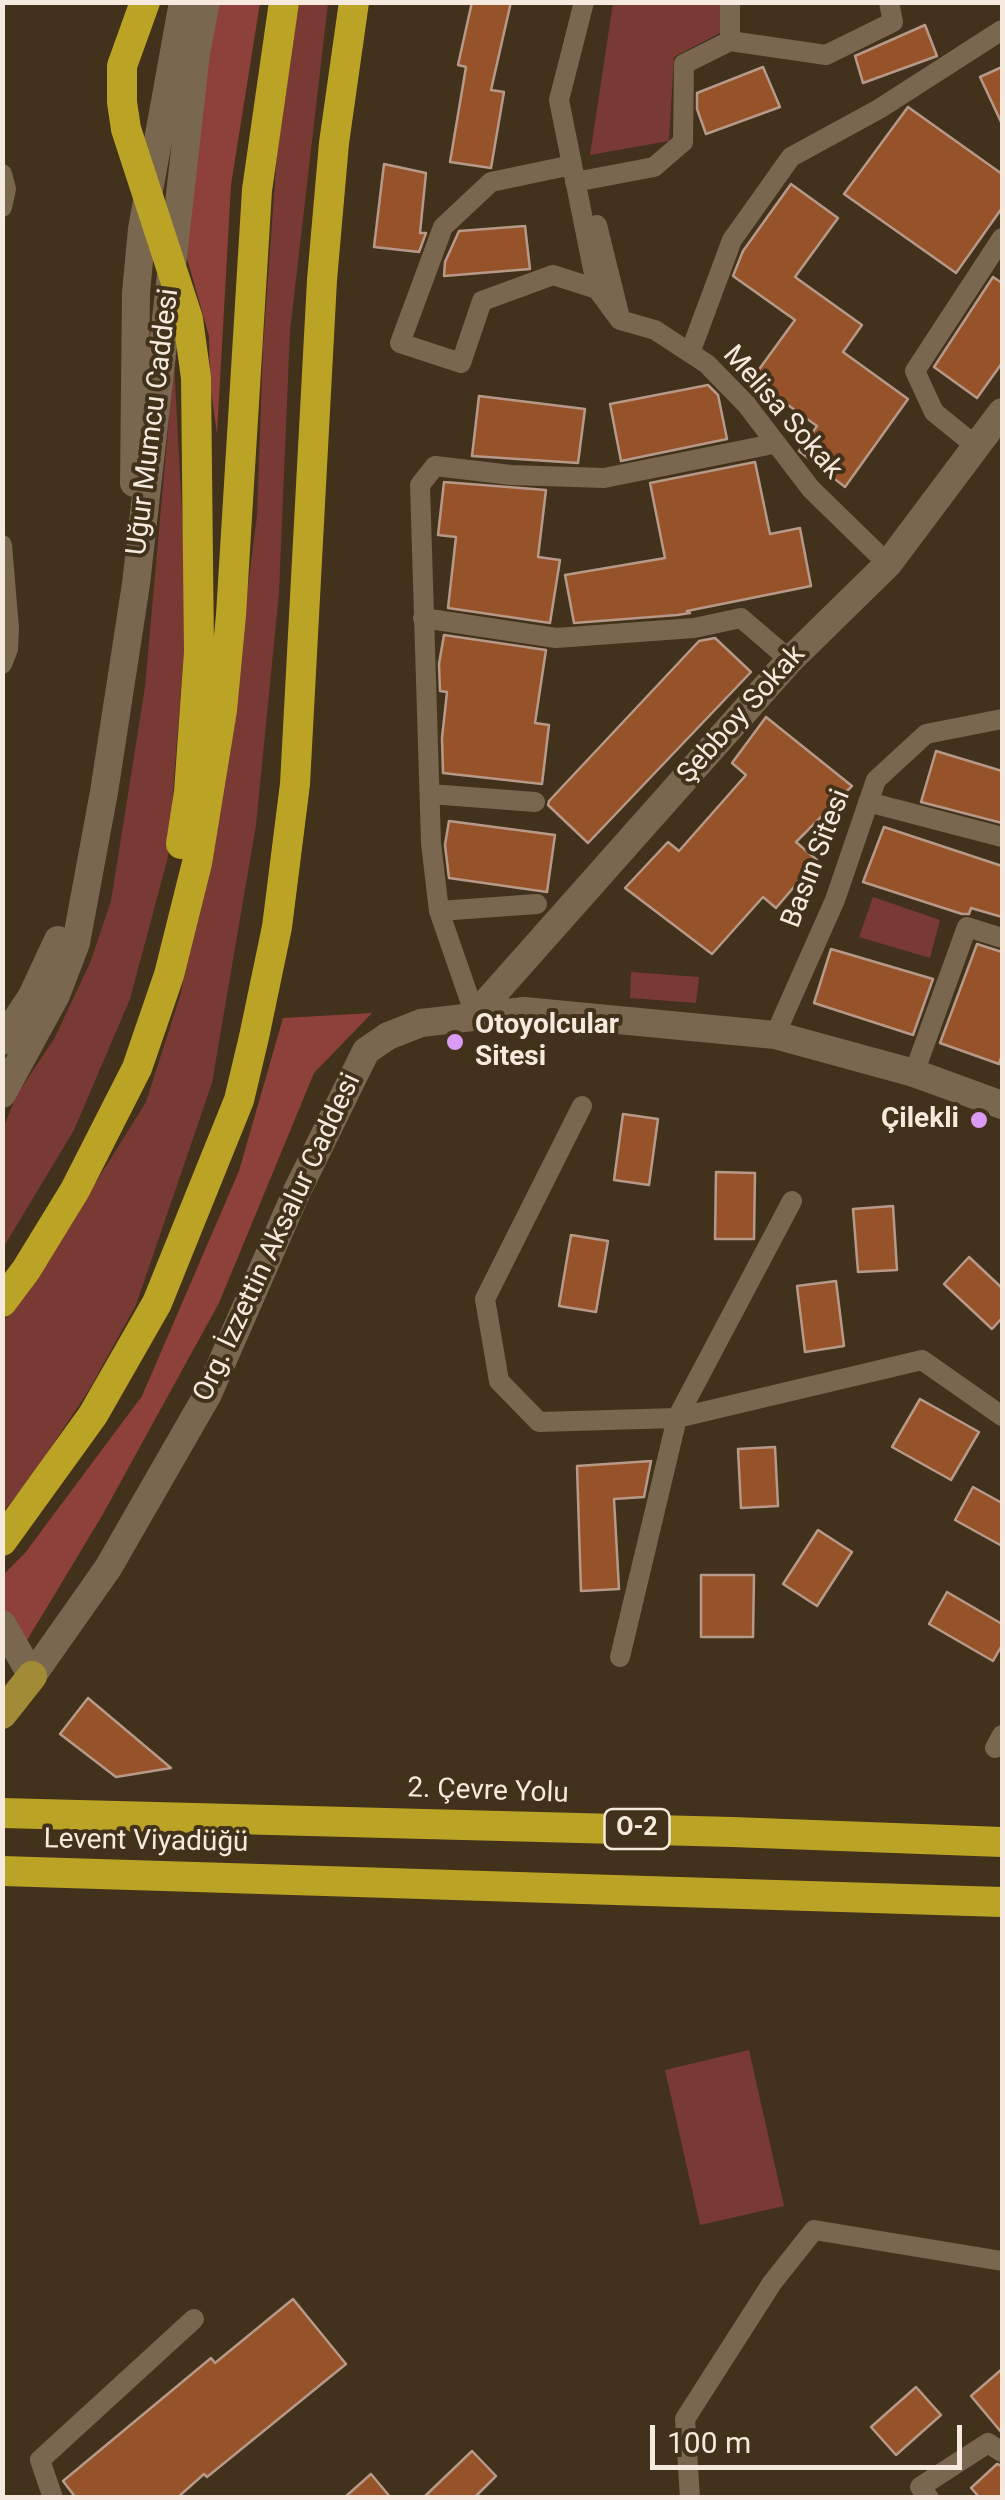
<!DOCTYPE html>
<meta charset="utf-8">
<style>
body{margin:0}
#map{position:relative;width:1005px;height:2500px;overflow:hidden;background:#42311b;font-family:Roboto,sans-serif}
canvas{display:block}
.frame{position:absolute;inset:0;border:5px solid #f5eadd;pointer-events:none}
.scale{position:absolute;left:650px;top:2425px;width:312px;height:45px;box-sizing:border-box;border:5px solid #f5eadd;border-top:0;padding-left:12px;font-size:30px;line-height:35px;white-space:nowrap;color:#f5eadd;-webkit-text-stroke:8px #42311b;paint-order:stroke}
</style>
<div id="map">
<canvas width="1005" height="2500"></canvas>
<div class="frame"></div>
<div class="scale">100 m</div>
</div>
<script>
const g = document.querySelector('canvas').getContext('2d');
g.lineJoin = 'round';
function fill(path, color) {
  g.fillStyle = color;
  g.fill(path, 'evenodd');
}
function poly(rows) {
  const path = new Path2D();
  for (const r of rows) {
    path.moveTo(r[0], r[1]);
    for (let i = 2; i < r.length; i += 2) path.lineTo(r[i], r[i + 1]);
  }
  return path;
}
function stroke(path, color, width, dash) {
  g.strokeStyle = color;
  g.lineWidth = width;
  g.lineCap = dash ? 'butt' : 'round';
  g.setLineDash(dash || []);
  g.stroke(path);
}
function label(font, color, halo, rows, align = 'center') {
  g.font = font + ' Roboto,sans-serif';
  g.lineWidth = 8;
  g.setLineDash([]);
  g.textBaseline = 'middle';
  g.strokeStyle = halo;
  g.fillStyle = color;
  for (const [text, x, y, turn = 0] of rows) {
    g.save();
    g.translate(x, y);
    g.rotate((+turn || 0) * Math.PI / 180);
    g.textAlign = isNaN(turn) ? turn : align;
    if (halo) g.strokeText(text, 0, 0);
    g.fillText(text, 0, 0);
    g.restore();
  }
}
const green = poly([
 [299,3,328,3,290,331,279,593,256,825,212,1083,136,1305,89,1390,32,1476,3,1512,3,1322,30,1288,146,1102,181,993,225,764,257,516,263,347,277,153],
 [613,3,722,3,720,33,674,57,669,141,590,155],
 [174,362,185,569,184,649,168,857,130,999,74,1130,3,1248,3,1129,16,1096,54,1039,90,963,111,901,145,687],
 [873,897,940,920,930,958,859,937],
 [631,972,699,977,696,1003,630,998],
 [749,2050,784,2206,700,2225,665,2070]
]);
const forest = poly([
 [218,3,260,3,231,185,217,434,210,382,209,336,185,251,204,77],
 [372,1013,314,1073,219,1303,103,1514,23,1647,3,1622,3,1575,25,1553,142,1396,239,1171,283,1018]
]);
const building = poly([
 [472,2,511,2,491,90,504,92,491,168,450,162,466,67,458,65,472,2],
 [925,25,937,56,863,83,855,56,925,25],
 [763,67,780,107,706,134,697,109,697,93,763,67],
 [1002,67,1002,124,980,77,1002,67],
 [908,107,1002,174,1002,208,956,273,844,194,908,107],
 [384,164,426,173,420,233,426,233,419,252,374,247,384,164],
 [791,184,838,218,795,277,862,325,843,352,908,399,845,487,799,451,817,426,752,379,795,320,733,276,743,251,791,184],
 [525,226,530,269,444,276,445,262,459,231,525,226],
 [993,277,1002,283,1002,363,977,398,934,367,993,277],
 [708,385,718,395,727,439,621,461,610,404,708,385],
 [479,396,585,409,578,463,472,456,479,396],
 [755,462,770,534,800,528,811,586,687,611,690,613,677,615,574,623,565,575,665,558,650,483,755,462],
 [444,482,546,490,538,557,560,560,550,623,448,608,456,537,438,535,444,482],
 [444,635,546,650,535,723,549,725,542,784,443,773,442,738,447,692,440,691,439,664,444,635],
 [715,638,751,672,588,843,548,805,549,801,699,641,715,638],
 [766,717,852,786,796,842,817,860,776,908,763,897,712,954,625,888,668,842,679,851,746,775,732,763,766,717],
 [936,751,1002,771,1002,823,921,802,936,751],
 [449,821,555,835,547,892,449,878,445,845,449,821],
 [884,827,1002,866,1002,917,971,908,969,914,962,914,863,882,884,827],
 [977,944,1002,952,1002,1055,999,1064,940,1043,977,944],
 [831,949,933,979,913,1035,814,1003,831,949],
 [623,1114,658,1119,649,1185,614,1180,623,1114],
 [716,1172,755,1173,754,1239,715,1239,716,1172],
 [893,1206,897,1270,858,1272,853,1209,893,1206],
 [571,1235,608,1241,596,1312,559,1306,571,1235],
 [969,1257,1002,1288,1002,1318,992,1329,944,1284,969,1257],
 [836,1281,844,1346,805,1352,797,1286,836,1281],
 [920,1399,979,1432,951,1480,892,1447,920,1399],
 [775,1447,778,1506,741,1508,738,1449,775,1447],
 [651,1461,644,1497,614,1499,619,1589,581,1591,577,1466,651,1461],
 [973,1487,1002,1503,1002,1546,955,1520,973,1487],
 [818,1530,852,1552,817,1606,783,1584,818,1530],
 [701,1575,754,1575,753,1637,701,1637,701,1575],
 [947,1592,1002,1624,1002,1645,993,1661,929,1624,947,1592],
 [88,1698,171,1768,116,1777,60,1734,88,1698],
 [293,2299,346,2364,207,2477,204,2474,177,2498,76,2498,63,2481,211,2358,215,2363,293,2299],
 [1002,2369,1002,2433,971,2396,1002,2369],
 [916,2387,941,2415,896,2455,871,2427,916,2387],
 [472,2451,496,2476,474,2498,423,2498,472,2451],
 [997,2464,1002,2466,1002,2498,980,2498,971,2488,997,2464],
 [371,2474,391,2498,344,2498,371,2474]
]);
const street = poly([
 [584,2,559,100,597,289,620,320,655,330,707,364,746,404,811,489,888,564],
 [730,41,730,2],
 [572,165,491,182,443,227,400,343,461,363,482,301,553,275,597,289],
 [2,174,6,189,2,207],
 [575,182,654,167,683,142,684,64,730,41,826,55,893,22,889,2],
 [597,225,620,318],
 [690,353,732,240,791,157,879,109,1002,30],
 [977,447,934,412,915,371,1002,238],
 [2,545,9,628,8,649,2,664],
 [423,618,556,638,694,628,741,618,790,660],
 [430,794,535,802],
 [868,802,1002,837],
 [439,911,537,904],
 [475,1015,439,911,431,843,420,485,435,466,511,475,604,478,773,444],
 [775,1035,835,900,876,780,926,734,1002,719],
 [914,1073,967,927,1002,938],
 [582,1106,485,1299,499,1381,539,1422,677,1418,922,1360,1002,1416],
 [620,1657,677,1418,792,1201],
 [995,1748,1002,1735],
 [53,2498,40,2460,194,2319],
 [690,2498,685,2419,772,2283,814,2230,1002,2261],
 [929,2498,920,2487,988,2443,1002,2452]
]);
const secondary = poly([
 [134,483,136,293,142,229,183,2],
 [475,1015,790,660,888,564,1002,412],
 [2,1041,32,996,58,940],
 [2,1094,56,995,76,943,104,792,136,584,196,53,206,2],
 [2,1624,32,1676,108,1568,208,1394,297,1191,366,1051,388,1036,421,1023,524,1011,775,1035,914,1073,1002,1105]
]);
const primary = poly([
 [2,1714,32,1676]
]);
const highway = poly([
 [145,2,122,66,122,102,126,129,188,319,196,378,199,651,189,792,181,844],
 [2,1302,26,1270,75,1190,137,1068,169,975,197,863,222,710,231,615,257,190,284,2],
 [2,1541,93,1415,157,1303,239,1100,254,1037,277,927,295,784,322,280,334,143,354,2],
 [2,1813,732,1832,1002,1842],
 [2,1871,1002,1902]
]);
const markers = [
 [455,1042,10,"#db9af6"],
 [979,1120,10,"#db9af6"]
];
const shields = [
 [637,1829,65]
];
const shieldNames = [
 ["O-2",637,1829]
];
const streetNames = [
 ["Melisa Sokak",782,413,49],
 ["Uğur Mumcu Caddesi",154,422,-83],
 ["Şebboy Sokak",742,715,-48],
 ["Basın Sitesi",817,859,-69],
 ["Org. İzzettin Aksalur Caddesi",278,1238,-65],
 ["2. Çevre Yolu",488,1792,2],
 ["Levent Viyadüğü",146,1842,1]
];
const poiNames = [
 ["Otoyolcular",475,1026],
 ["Sitesi",475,1058],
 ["Çilekli",959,1120,"right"]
];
fill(green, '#793a34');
fill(forest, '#8e413a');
fill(building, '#965228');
stroke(building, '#b79989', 2.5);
stroke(street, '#79674f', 20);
stroke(secondary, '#79674f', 28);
stroke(primary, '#a18b36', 30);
stroke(highway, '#bba326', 30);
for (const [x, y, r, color] of markers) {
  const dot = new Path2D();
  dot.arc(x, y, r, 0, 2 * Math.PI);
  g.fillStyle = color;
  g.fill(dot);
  stroke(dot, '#42311b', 4);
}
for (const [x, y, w] of shields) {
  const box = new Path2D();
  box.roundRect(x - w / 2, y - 20, w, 40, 8);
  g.fillStyle = '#42311b';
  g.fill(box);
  stroke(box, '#f5eadd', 2.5);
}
label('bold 25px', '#f5eadd', null, shieldNames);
label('28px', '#f5eadd', '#42311b', streetNames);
label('bold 28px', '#f5eadd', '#42311b', poiNames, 'left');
</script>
